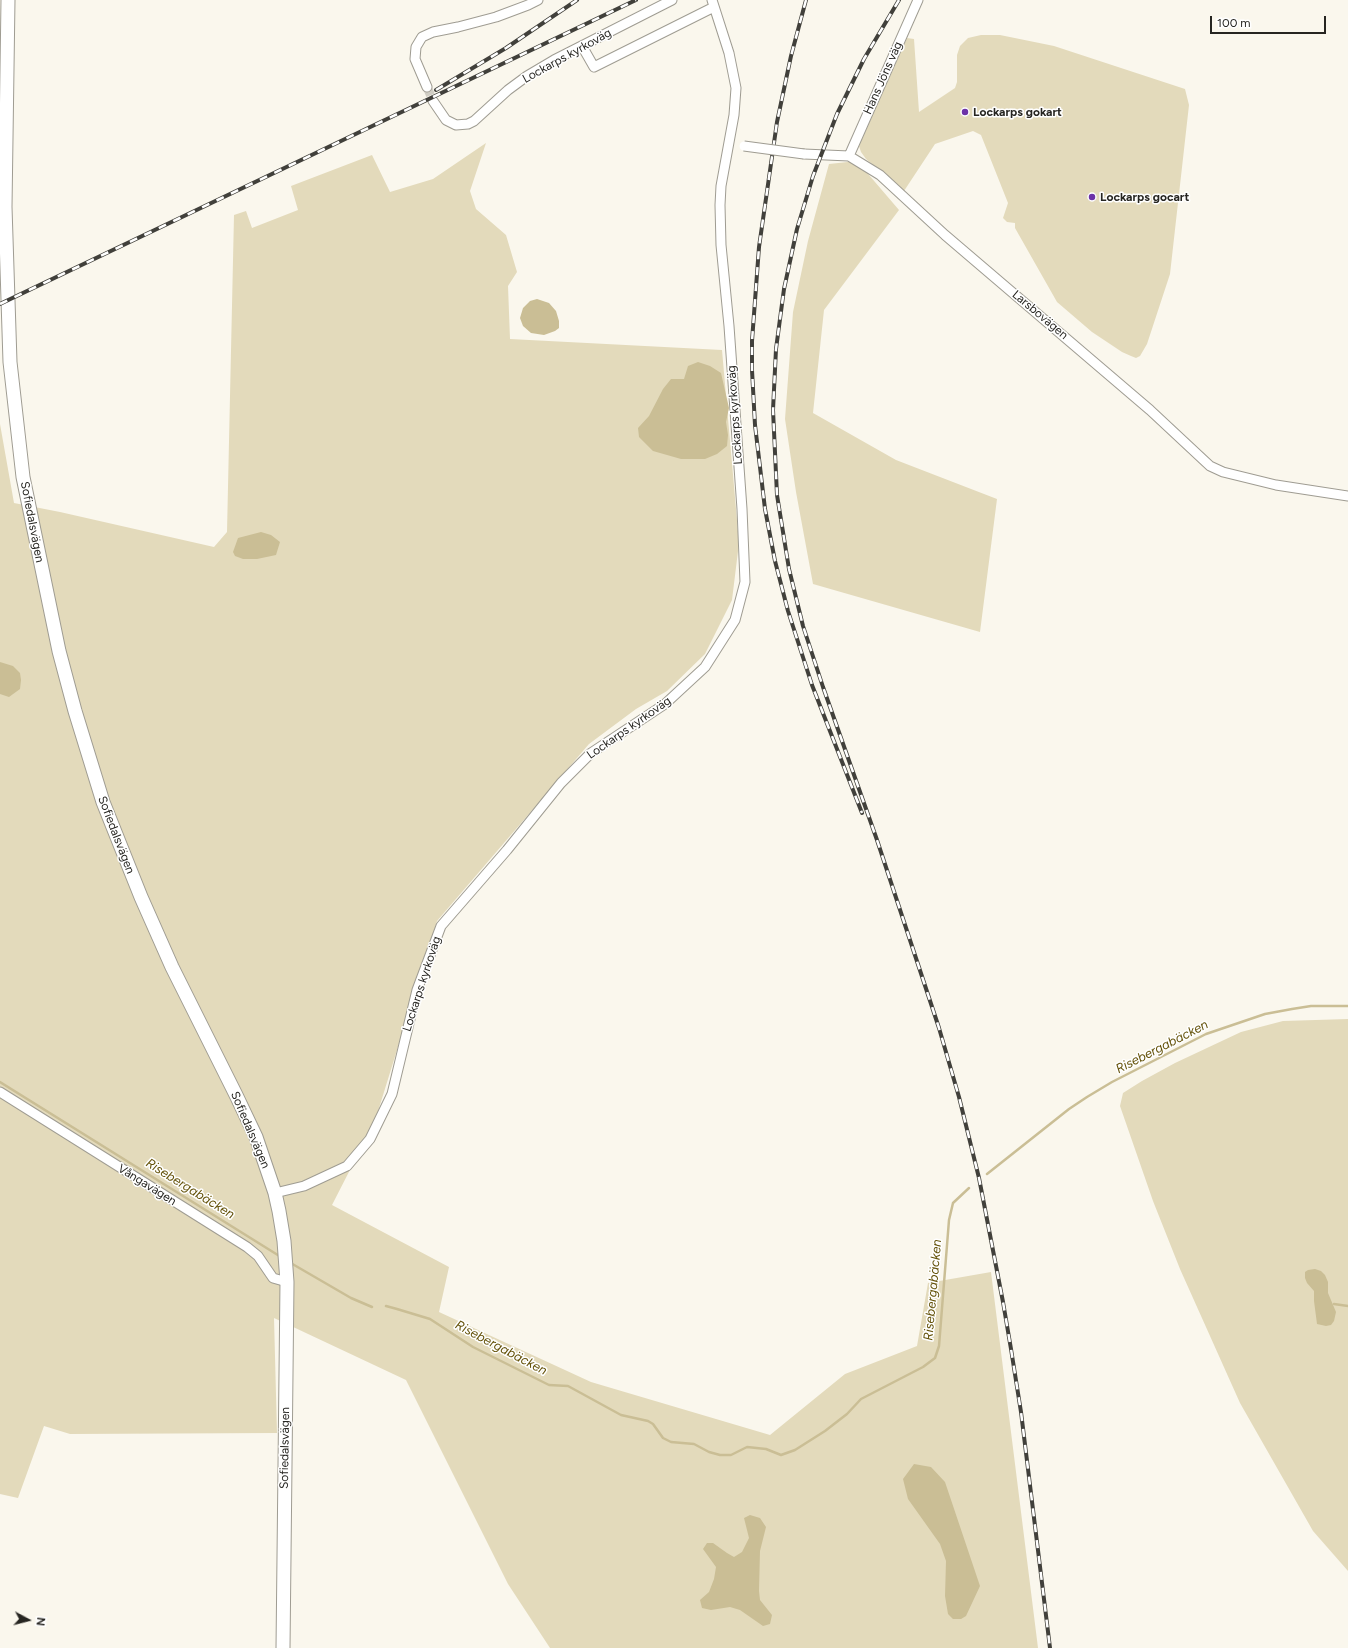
<!DOCTYPE html>
<meta charset="utf-8">
<style>
body{margin:0}
#map{position:relative;width:1348px;height:1648px;overflow:hidden;background:#faf7ed;font-family:Figtree,sans-serif}
canvas{display:block}
.north{position:absolute;left:8px;top:1600px;width:40px;height:40px;-webkit-text-stroke:3px #fff;paint-order:stroke;rotate:97deg;font-size:11px;font-weight:700;line-height:16px;text-align:center;color:#262521}
.north::after{content:'';display:block;margin:auto;width:14px;height:18px;background:#262521;clip-path:polygon(50% 0,100% 100%,50% 72%,0 100%)}
.scale{position:absolute;left:1210px;top:16px;width:116px;height:18px;box-sizing:border-box;border:2px solid #262521;border-top:0;padding-left:5px;font-size:12px;line-height:14px;white-space:nowrap;color:#262521;-webkit-text-stroke:3px #fff;paint-order:stroke}
</style>
<div id="map">
<canvas width="1348" height="1648"></canvas>
<div class="north">N</div>
<div class="scale">100 m</div>
</div>
<script>
const g = document.querySelector('canvas').getContext('2d');
g.lineJoin = 'round';
function fill(path, color) {
  g.fillStyle = color;
  g.fill(path, 'evenodd');
}
function poly(rows) {
  const path = new Path2D();
  for (const r of rows) {
    path.moveTo(r[0], r[1]);
    for (let i = 2; i < r.length; i += 2) path.lineTo(r[i], r[i + 1]);
  }
  return path;
}
function stroke(path, color, width, dash) {
  g.strokeStyle = color;
  g.lineWidth = width;
  g.lineCap = dash ? 'butt' : 'round';
  g.setLineDash(dash || []);
  g.stroke(path);
}
function label(font, color, halo, rows, align = 'center') {
  g.font = font + ' Figtree,sans-serif';
  g.lineWidth = 3;
  g.setLineDash([]);
  g.textBaseline = 'middle';
  g.strokeStyle = halo;
  g.fillStyle = color;
  for (const [text, x, y, turn = 0] of rows) {
    g.save();
    g.translate(x, y);
    g.rotate((+turn || 0) * Math.PI / 180);
    g.textAlign = isNaN(turn) ? turn : align;
    if (halo) g.strokeText(text, 0, 0);
    g.fillText(text, 0, 0);
    g.restore();
  }
}
const green = poly([
 [981,35,1000,35,1054,46,1185,89,1189,105,1170,274,1147,344,1140,356,1136,358,1131,356,1122,352,1092,332,1057,302,1015,228,1015,223,1007,222,1003,218,1008,203,981,135,973,131,935,144,904,191,866,159,861,152,859,146,907,38,914,39,919,112,955,88,957,82,957,55,960,46,968,38],
 [486,143,470,191,476,209,506,235,517,272,508,286,510,339,722,350,739,543,732,600,705,654,667,691,636,709,589,744,437,921,375,1121,332,1205,449,1267,439,1312,591,1382,770,1435,845,1374,917,1346,928,1283,991,1272,1038,1648,550,1648,508,1584,406,1380,274,1318,277,1433,70,1434,44,1426,18,1498,0,1494,0,424,14,503,60,512,214,547,227,532,234,215,246,211,252,228,298,210,291,186,372,155,390,192,433,179],
 [857,161,899,210,824,310,813,413,896,460,997,499,980,632,813,584,796,492,785,419,793,312,808,241,829,164],
 [1348,1019,1348,1571,1313,1531,1240,1403,1180,1269,1153,1201,1120,1106,1123,1093,1142,1081,1175,1063,1241,1032,1283,1021]
]);
const water = poly([
 [537,299,549,303,556,311,559,321,559,328,555,331,544,335,531,333,523,326,520,318,523,308,530,301],
 [698,362,710,366,721,373,729,408,726,422,728,435,727,446,717,454,705,459,681,459,653,451,639,437,638,428,649,416,663,389,671,379,684,379,688,366],
 [261,532,271,535,280,542,276,555,257,559,243,559,235,556,233,552,238,538],
 [0,662,13,666,20,673,21,680,20,689,9,697,0,694],
 [1315,1269,1321,1271,1325,1275,1328,1282,1328,1293,1336,1312,1334,1321,1331,1325,1326,1326,1317,1324,1314,1301,1314,1291,1307,1283,1305,1278,1305,1272,1308,1270],
 [914,1464,931,1467,945,1482,980,1586,966,1616,961,1619,953,1619,948,1614,945,1596,946,1561,940,1544,908,1499,903,1479],
 [750,1515,760,1518,766,1527,760,1551,759,1591,760,1600,772,1615,770,1624,763,1626,740,1610,730,1607,711,1610,702,1608,700,1600,709,1592,714,1579,716,1567,703,1549,707,1543,713,1543,727,1553,734,1557,742,1552,749,1538,744,1518]
]);
const stream = poly([
 [0,1082,281,1257],
 [987,1174,1069,1109,1087,1097,1112,1082,1206,1034,1265,1014,1292,1009,1311,1006,1348,1006],
 [289,1262,351,1298,372,1307],
 [1334,1304,1348,1306],
 [386,1306,397,1309,430,1319,473,1347,549,1385,568,1386,621,1415,648,1421,653,1424,663,1438,671,1442,694,1444,709,1452,720,1455,731,1455,747,1447,766,1449,781,1455,795,1450,825,1431,847,1414,861,1399,923,1367,935,1358,939,1346,949,1220,953,1203,969,1188]
]);
const minorTunnel = poly([
 [427,87,433,101]
]);
const minor = poly([
 [582,46,594,67,714,7],
 [427,87,415,59,416,47,422,37,433,32,458,27,496,17,528,5,538,0],
 [433,101,446,120,456,125,468,124,474,121,508,90,527,76,554,60,672,0],
 [804,154,849,156,880,175,945,235,1150,410,1210,466,1223,472,1276,485,1348,496],
 [849,156,918,0],
 [0,1092,247,1247,258,1256,273,1278,287,1282],
 [275,1193,304,1186,347,1166,370,1139,392,1094,417,990,441,926,507,850,561,783,591,753,665,704,705,667,735,620,745,582,742,509,729,326,721,245,720,205,721,186,734,115,736,88,729,53,712,0]
]);
const secondary = poly([
 [8,0,5,207,10,362,23,477,59,651,75,711,103,802,141,897,172,967,236,1095,256,1137,275,1193,279,1211,284,1241,287,1282,283,1648]
]);
const rail = poly([
 [806,0,791,56,777,122,759,247,752,341,752,370,755,425,765,509,775,561,788,611,812,685,862,813],
 [899,0,864,59,837,114,813,176,797,229,784,289,776,349,773,410,777,495,789,569,803,626,823,687,877,840,939,1028,959,1097,979,1178,1003,1302,1011,1349,1021,1412,1050,1648],
 [436,90,506,48,577,0],
 [0,304,636,0]
]);
const minorBridge = poly([
 [744,146,804,154]
]);
const markers = [
 [965,112,4,"#6c32a8"],
 [1092,197,4,"#6c32a8"]
];
const streetNames = [
 ["Lockarps kyrkoväg",567,56,-29],
 ["Hans Jöns väg",883,78,-66],
 ["Larsbovägen",1040,315,40],
 ["Lockarps kyrkoväg",735,415,-94],
 ["Sofiedalsvägen",32,522,79],
 ["Lockarps kyrkoväg",629,728,-35],
 ["Sofiedalsvägen",116,835,69],
 ["Lockarps kyrkoväg",422,984,-72],
 ["Sofiedalsvägen",250,1130,67],
 ["Vångavägen",147,1185,32],
 ["Sofiedalsvägen",285,1448,-89]
];
const poiNames = [
 ["Lockarps gokart",973,112],
 ["Lockarps gocart",1100,197]
];
const waterNames = [
 ["Risebergabäcken",1162,1047,-27],
 ["Risebergabäcken",190,1189,32],
 ["Risebergabäcken",933,1290,-85],
 ["Risebergabäcken",501,1348,28]
];
fill(green, '#e3dabb');
fill(water, '#cabe95');
stroke(stream, '#cabe95', 2.5);
stroke(minorTunnel, '#d0cdc4', 9, [9, 4.5]);
stroke(minor, '#9f9c92', 11);
stroke(secondary, '#9f9c92', 15);
stroke(minor, '#fff', 9);
stroke(secondary, '#fff', 13);
stroke(rail, '#41403b', 4);
stroke(rail, '#fff', 2.5, [8]);
stroke(minorBridge, '#9f9c92', 11, []);
stroke(minorBridge, '#fff', 9);
for (const [x, y, r, color] of markers) {
  const dot = new Path2D();
  dot.arc(x, y, r, 0, 2 * Math.PI);
  g.fillStyle = color;
  g.fill(dot);
  stroke(dot, '#fff', 1.5);
}
label('12px', '#262521', '#fff', streetNames);
label('bold 12px', '#262521', '#fff', poiNames, 'left');
label('italic 13px', '#645209', '#fff', waterNames);
</script>
